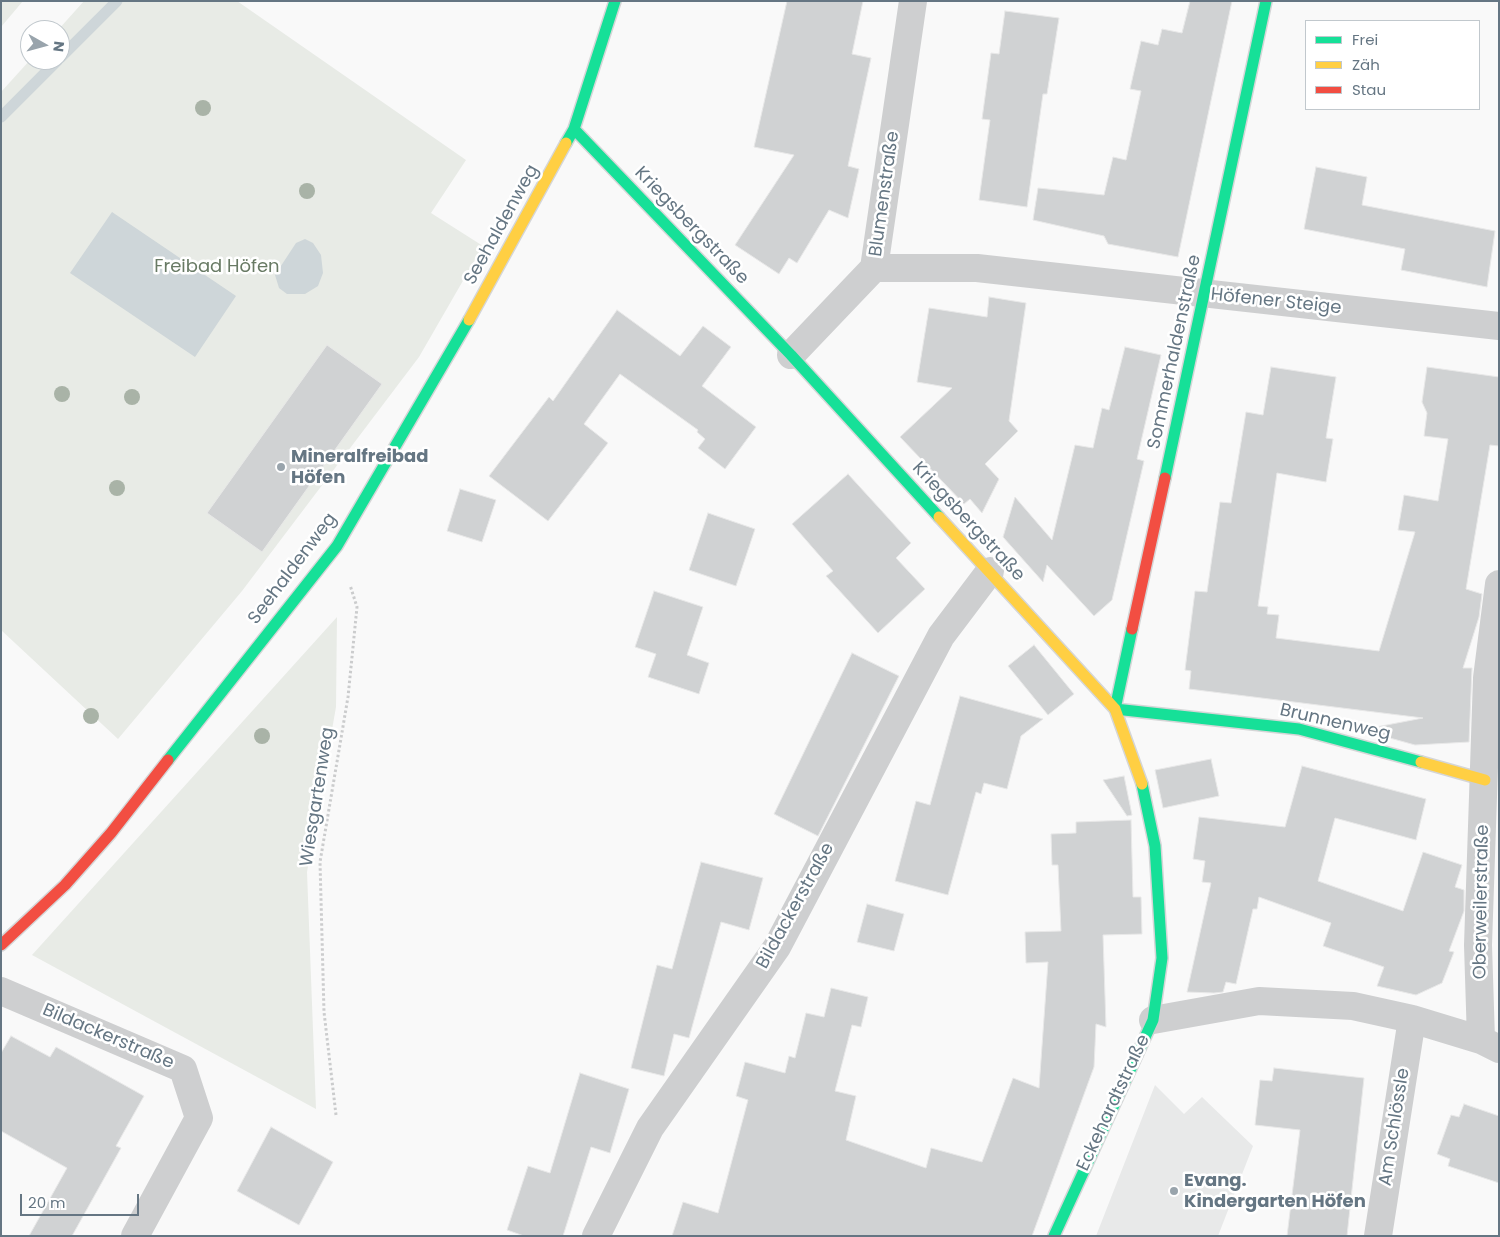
<!DOCTYPE html>
<meta charset="utf-8">
<style>
body{margin:0}
#map{position:relative;width:1500px;height:1237px;overflow:hidden;background:#f9f9f9;font-family:Poppins,sans-serif}
canvas{display:block}
.frame{position:absolute;inset:0;border:2px solid #657683;pointer-events:none}
.legend{position:absolute;left:1305px;top:20px;width:175px;height:90px;box-sizing:border-box;background:#fff;border:1px solid #c1c8cd;margin:0;padding:6px 9px;list-style:none;font-size:15px;color:#657683}
.legend li{display:flex;align-items:center;gap:10px;height:25px}
.legend b{width:25px;border:1px solid #c1c8cd}
.north{position:absolute;left:20px;top:20px;width:50px;height:50px;box-sizing:border-box;background:#fff;border:1px solid #c1c8cd;border-radius:50%;rotate:97deg;font-size:14px;font-weight:700;line-height:20px;text-align:center;color:#657683}
.north::after{content:'';display:block;margin:auto;width:18px;height:22px;background:#99a4ac;clip-path:polygon(50% 0,100% 100%,50% 72%,0 100%)}
.scale{position:absolute;left:20px;top:1194px;width:119px;height:22px;box-sizing:border-box;border:2px solid #657683;border-top:0;padding-left:6px;font-size:15px;line-height:18px;white-space:nowrap;color:#657683;-webkit-text-stroke:4px #fff;paint-order:stroke}
</style>
<div id="map">
<canvas width="1500" height="1237"></canvas>
<div class="frame"></div>
<ul class="legend">
<li><b style="height:6px;background:#16e098"></b>Frei</li>
<li><b style="height:6px;background:#ffcf43"></b>Zäh</li>
<li><b style="height:6px;background:#f24e42"></b>Stau</li>
</ul>
<div class="north">N</div>
<div class="scale">20 m</div>
</div>
<script>
const g = document.querySelector('canvas').getContext('2d');
g.lineJoin = 'round';
function fill(path, color) {
  g.fillStyle = color;
  g.fill(path, 'evenodd');
}
function poly(rows) {
  const path = new Path2D();
  for (const r of rows) {
    path.moveTo(r[0], r[1]);
    for (let i = 2; i < r.length; i += 2) path.lineTo(r[i], r[i + 1]);
  }
  return path;
}
function stroke(path, color, width, dash) {
  g.strokeStyle = color;
  g.lineWidth = width;
  g.lineCap = dash ? 'butt' : 'round';
  g.setLineDash(dash || []);
  g.stroke(path);
}
function label(font, color, halo, rows, align = 'center') {
  g.font = font + ' Poppins,sans-serif';
  g.lineWidth = 5;
  g.setLineDash([]);
  g.textBaseline = 'middle';
  g.strokeStyle = halo;
  g.fillStyle = color;
  for (const [text, x, y, turn = 0] of rows) {
    g.save();
    g.translate(x, y);
    g.rotate((+turn || 0) * Math.PI / 180);
    g.textAlign = isNaN(turn) ? turn : align;
    if (halo) g.strokeText(text, 0, 0);
    g.fillText(text, 0, 0);
    g.restore();
  }
}
const built = poly([
 [1155,1085,1184,1114,1202,1097,1253,1146,1218,1236,1096,1236]
]);
const green = poly([
 [1,1,23,1,1,27],
 [84,1,237,1,466,160,431,213,483,246,419,357,242,591,118,739,1,630,1,92,30,60,60,60,60,30,58,30],
 [337,617,336,707,307,872,316,1109,32,955]
]);
const water = poly([
 [112,212,236,296,195,357,70,273],
 [305,239,313,243,321,255,323,273,318,286,305,294,287,294,279,288,275,275,296,243]
]);
const stream = poly([
 [60,58,117,1],
 [1,117,58,60]
]);
const building = poly([
 [787,1,863,1,852,54,871,58,848,166,859,169,848,218,829,210,797,263,789,258,779,274,735,245,794,155,754,147,787,1],
 [1190,1,1232,1,1178,257,1108,244,1104,236,1033,220,1038,188,1104,195,1113,157,1126,160,1141,91,1130,89,1141,41,1158,45,1162,29,1182,33,1190,1],
 [1005,11,1059,18,1047,94,1043,94,1027,207,979,200,990,120,982,119,991,53,999,54,1005,11],
 [1316,167,1367,177,1362,205,1495,231,1487,287,1401,270,1405,249,1304,229,1316,167],
 [989,297,1026,303,1009,421,1018,431,985,464,999,479,982,513,970,499,964,504,900,437,952,388,917,382,929,308,987,317,989,297],
 [617,310,680,356,703,326,731,347,702,386,756,427,725,469,698,448,705,439,697,432,698,430,620,374,584,424,608,443,548,521,489,476,549,397,553,401,617,310],
 [327,345,382,384,262,552,207,513,327,345],
 [1125,347,1161,355,1137,459,1144,461,1112,600,1094,616,1047,565,1043,582,1003,537,1015,497,1052,540,1075,445,1093,448,1102,408,1109,410,1125,347],
 [1271,367,1336,377,1326,438,1333,439,1326,482,1277,473,1258,606,1268,607,1267,614,1279,615,1276,638,1379,651,1415,532,1398,530,1404,495,1438,501,1448,439,1424,436,1427,413,1422,402,1427,367,1499,377,1499,446,1490,445,1466,589,1482,594,1479,617,1463,668,1472,668,1469,742,1415,745,1372,733,1371,728,1423,718,1189,689,1191,671,1185,670,1195,591,1207,592,1220,502,1231,503,1246,412,1263,415,1271,367],
 [848,474,911,543,896,558,925,589,878,633,826,576,833,571,792,524,848,474],
 [460,489,496,500,482,542,447,531,460,489],
 [708,513,755,529,736,586,689,570,708,513],
 [654,591,703,607,687,655,709,663,699,694,648,677,656,654,635,647,654,591],
 [1034,645,1074,694,1048,715,1008,666,1034,645],
 [852,653,899,676,818,836,774,814,852,653],
 [960,696,1043,719,1021,736,1007,789,984,783,981,794,976,792,948,895,895,881,916,801,930,805,960,696],
 [1211,759,1219,796,1163,808,1155,770,1211,759],
 [1302,766,1426,799,1416,840,1335,818,1318,881,1403,911,1423,852,1462,865,1455,887,1464,890,1464,911,1449,951,1454,952,1442,983,1416,995,1377,986,1384,967,1323,946,1331,923,1259,897,1257,909,1253,909,1236,984,1226,982,1223,992,1214,993,1187,992,1211,883,1202,882,1205,861,1193,859,1199,817,1285,827,1302,766],
 [1124,776,1132,815,1127,816,1103,780,1124,776],
 [1131,820,1133,897,1141,897,1142,934,1103,935,1106,1027,1096,1024,1094,1067,1032,1236,672,1236,683,1202,718,1213,748,1100,736,1096,745,1062,785,1073,789,1056,795,1058,806,1013,824,1017,831,988,868,997,861,1027,852,1025,835,1091,856,1096,846,1140,926,1168,931,1148,982,1162,1013,1078,1039,1088,1048,962,1026,963,1025,932,1061,931,1058,865,1052,865,1051,834,1076,833,1076,822,1131,820],
 [701,862,763,878,749,930,721,922,689,1038,674,1034,664,1076,631,1068,657,965,672,969,701,862],
 [867,904,904,914,894,951,857,942,867,904],
 [11,1036,50,1057,56,1047,144,1096,116,1146,121,1148,72,1236,29,1236,67,1168,1,1131,1,1053,11,1036],
 [1274,1068,1364,1078,1347,1236,1287,1236,1300,1130,1255,1125,1260,1080,1272,1081,1274,1068],
 [580,1073,629,1089,610,1153,591,1147,563,1236,524,1236,507,1230,528,1166,550,1173,580,1073],
 [1464,1104,1499,1116,1499,1183,1448,1166,1450,1159,1437,1154,1451,1115,1459,1117,1464,1104],
 [271,1127,333,1162,299,1225,237,1191,271,1127]
]);
const path = poly([
 [336,1115,324,1012,320,862,348,697,357,607,350,585]
]);
const street = poly([
 [874,268,977,268,1499,326],
 [791,355,874,268,913,1],
 [1,991,183,1069,199,1118,135,1236],
 [1153,1020,1259,1001,1353,1006,1412,1019,1481,1040,1499,1049],
 [1481,1040,1478,945,1487,678,1499,584],
 [596,1236,650,1128,777,947,941,636,990,571],
 [1378,1236,1412,1019]
]);
const fast = poly([
 [574,129,791,355,939,517],
 [566,143,574,129,615,1],
 [1165,478,1266,1],
 [1132,629,1115,709,1299,729,1421,762],
 [168,760,337,546,469,320],
 [1054,1236,1153,1020,1162,958,1155,846,1142,784]
]);
const slow = poly([
 [469,320,566,143],
 [939,517,1115,709,1142,784],
 [1421,762,1485,780]
]);
const jam = poly([
 [1132,629,1165,478],
 [1,945,65,885,111,833,168,760]
]);
const trees = [
 [203,108],
 [307,191],
 [62,394],
 [132,397],
 [117,488],
 [91,716],
 [262,736]
];
const markers = [
 [281,467,5,"#99a4ac"],
 [1174,1191,5,"#99a4ac"]
];
const streetNames = [
 ["Blumenstraße",885,194,-82],
 ["Seehaldenweg",502,225,-61],
 ["Kriegsbergstraße",691,226,46],
 ["Höfener Steige",1276,302,6],
 ["Sommerhaldenstraße",1175,352,-78],
 ["Kriegsbergstraße",968,522,47],
 ["Seehaldenweg",293,569,-53],
 ["Brunnenweg",1335,723,13],
 ["Wiesgartenweg",318,797,-81],
 ["Oberweilerstraße",1482,902,-89],
 ["Bildackerstraße",796,906,-61],
 ["Bildackerstraße",108,1037,23],
 ["Eckehardtstraße",1114,1103,-65],
 ["Am Schlössle",1395,1127,-81]
];
const parkNames = [
 ["Freibad Höfen",217,267]
];
const poiNames = [
 ["Mineralfreibad",291,457],
 ["Höfen",291,478],
 ["Evang.",1184,1181],
 ["Kindergarten Höfen",1184,1202]
];
fill(built, '#e8e9e9');
fill(green, '#e8ebe6');
fill(water, '#ced6d9');
stroke(stream, '#ced6d9', 11);
fill(building, '#d0d2d3');
stroke(building, '#e8e8e8', 1);
stroke(fast, '#d5d6d7', 14);
stroke(slow, '#d5d6d7', 14);
stroke(jam, '#d5d6d7', 14);
stroke(path, '#cbcccd', 3, [2.5, 2.5]);
stroke(street, '#cecfd0', 28);
stroke(fast, '#16e098', 11);
stroke(slow, '#ffcf43', 11);
stroke(jam, '#f24e42', 11);
g.fillStyle = '#a9b3a7';
for (const [x, y] of trees) {
  g.beginPath();
  g.arc(x, y, 8, 0, 2 * Math.PI);
  g.fill();
}
for (const [x, y, r, color] of markers) {
  const dot = new Path2D();
  dot.arc(x, y, r, 0, 2 * Math.PI);
  g.fillStyle = color;
  g.fill(dot);
  stroke(dot, '#fff', 2);
}
label('18px', '#657683', '#fff', streetNames);
label('18px', '#687a64', '#fff', parkNames);
label('bold 18px', '#657683', '#fff', poiNames, 'left');
</script>
